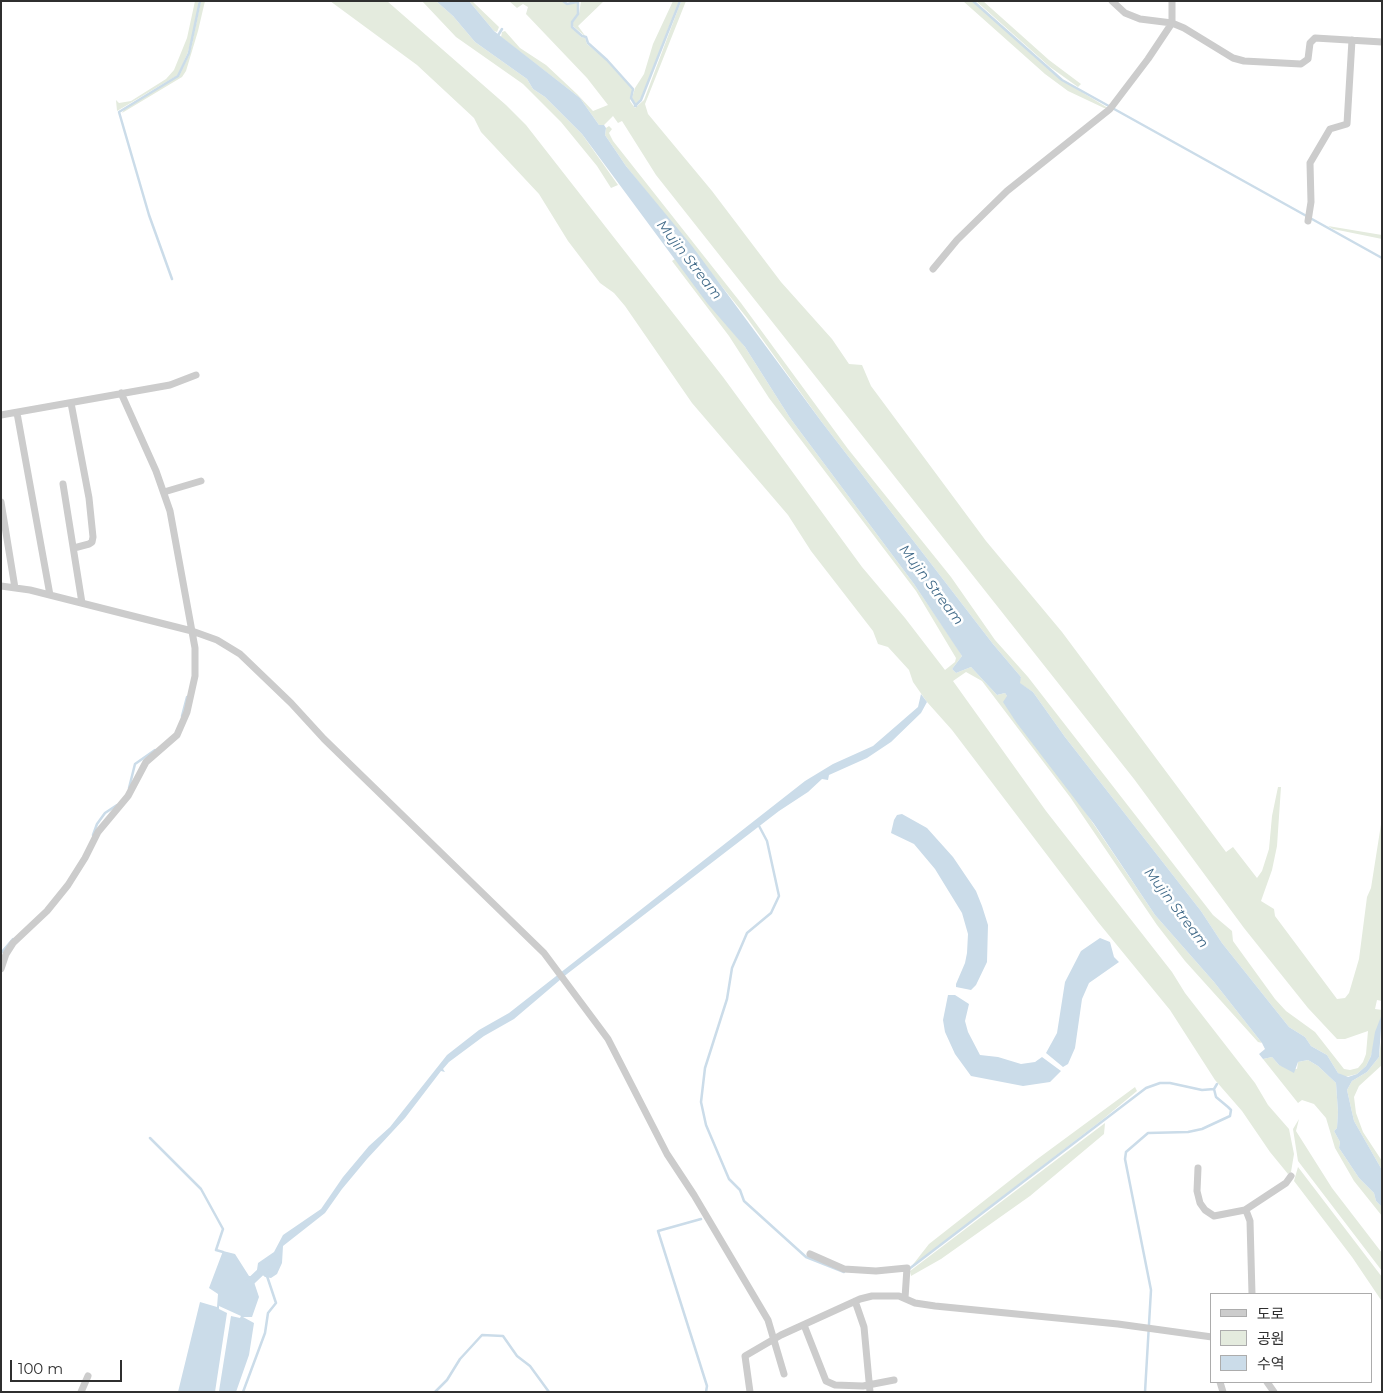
<!DOCTYPE html>
<meta charset="utf-8">
<style>
body{margin:0}
#map{position:relative;width:1383px;height:1393px;overflow:hidden;background:#fff;font-family:Montserrat,"Noto Sans KR",sans-serif}
canvas{display:block}
.frame{position:absolute;inset:0;border:2px solid #2f2f2f;pointer-events:none}
.legend{position:absolute;left:1210px;top:1293px;width:162px;height:90px;box-sizing:border-box;background:#fff;border:1px solid #acacac;margin:0;padding:6px 9px;list-style:none;font-size:15px;color:#2f2f2f}
.legend li{display:flex;align-items:center;gap:10px;height:25px}
.legend b{width:25px;border:1px solid #acacac}
.scale{position:absolute;left:10px;top:1360px;width:112px;height:22px;box-sizing:border-box;border:2px solid #2f2f2f;border-top:0;padding-left:6px;font-size:15px;line-height:18px;white-space:nowrap;color:#2f2f2f;-webkit-text-stroke:4px #fff;paint-order:stroke}
</style>
<div id="map">
<canvas width="1383" height="1393"></canvas>
<div class="frame"></div>
<ul class="legend">
<li><b style="height:6px;background:#ccc"></b>도로</li>
<li><b style="height:14px;background:#e4ebde"></b>공원</li>
<li><b style="height:14px;background:#cbdce9"></b>수역</li>
</ul>
<div class="scale">100 m</div>
</div>
<script>
const g = document.querySelector('canvas').getContext('2d');
g.lineJoin = 'round';
function fill(path, color) {
  g.fillStyle = color;
  g.fill(path, 'evenodd');
}
function poly(rows) {
  const path = new Path2D();
  for (const r of rows) {
    path.moveTo(r[0], r[1]);
    for (let i = 2; i < r.length; i += 2) path.lineTo(r[i], r[i + 1]);
  }
  return path;
}
function stroke(path, color, width, dash) {
  g.strokeStyle = color;
  g.lineWidth = width;
  g.lineCap = dash ? 'butt' : 'round';
  g.setLineDash(dash || []);
  g.stroke(path);
}
function label(font, color, halo, rows, align = 'center') {
  g.font = font + ' Montserrat,sans-serif';
  g.lineWidth = 5;
  g.setLineDash([]);
  g.textBaseline = 'middle';
  g.strokeStyle = halo;
  g.fillStyle = color;
  for (const [text, x, y, turn = 0] of rows) {
    g.save();
    g.translate(x, y);
    g.rotate((+turn || 0) * Math.PI / 180);
    g.textAlign = isNaN(turn) ? turn : align;
    if (halo) g.strokeText(text, 0, 0);
    g.fillText(text, 0, 0);
    g.restore();
  }
}
const green = poly([
 [195,1,200,3,195,25,188,52,178,75,117,111,116,100,119,103,131,101,166,79,174,70,187,38],
 [201,1,205,1,198,31,186,71,182,77,122,113,126,107,179,76,190,53],
 [330,1,387,1,506,105,526,125,723,377,862,567,905,618,945,670,955,662,956,658,916,591,769,398,729,336,672,261,675,259,745,347,790,418,914,584,958,649,962,656,952,669,956,673,971,667,997,695,1005,693,1155,915,1214,982,1262,1043,1258,1042,1185,961,1157,925,1070,797,982,681,966,672,953,681,1046,811,1172,972,1185,993,1255,1083,1268,1105,1289,1129,1294,1154,1291,1172,1288,1174,1270,1152,1242,1111,1215,1080,1170,1010,1098,922,952,730,927,702,913,682,909,670,888,647,878,644,873,631,811,551,788,515,692,403,625,306,614,293,600,283,568,241,539,194,481,132,474,118,417,65],
 [422,1,436,1,453,16,475,42,527,79,533,89,545,97,582,134,618,185,611,188,597,166,561,122,523,84,456,37],
 [469,1,472,1,499,27,497,32,494,31],
 [509,1,563,1,567,4,578,3,578,13,571,22,572,27,581,37,585,38,587,44,606,60,632,89,630,101,635,108,644,100,680,4,682,1,686,1,645,104,648,114,712,191,781,282,832,339,849,364,862,365,871,386,986,541,1062,632,1226,852,1233,847,1257,878,1262,871,1269,849,1272,816,1278,787,1281,787,1277,846,1272,870,1261,901,1274,909,1275,916,1337,999,1345,998,1349,993,1359,959,1367,897,1371,888,1382,818,1382,1001,1377,1000,1375,1009,1382,1010,1382,1014,1371,1056,1366,1066,1357,1074,1345,1077,1338,1073,1327,1055,1311,1046,1305,1037,1289,1027,1222,943,1201,911,1065,737,1033,692,1019,683,1021,677,993,644,821,421,747,318,626,166,605,135,606,128,609,126,612,129,609,133,613,141,741,303,848,449,951,577,995,640,1028,677,1213,915,1232,931,1233,941,1275,999,1286,1011,1315,1032,1344,1069,1350,1070,1358,1068,1363,1062,1366,1054,1368,1031,1345,1039,1337,1039,1308,1008,1244,928,1134,779,656,175,622,121,618,123,613,116,604,125,599,125,580,98,501,37,502,32,505,31,520,48,546,65,577,94,593,111,608,105,587,78,526,14,528,7,523,4,517,8],
 [581,1,604,1,578,26,586,37,573,26,573,22,579,14],
 [673,1,679,1,641,98,636,104,632,98,635,88,644,74,653,44],
 [963,1,972,1,1062,80,1108,108,1104,108,1068,91,1045,74],
 [976,1,983,1,1049,60,1081,84,1078,87,1050,67],
 [1328,226,1382,235,1382,239,1333,229],
 [1382,1033,1382,1065,1359,1086,1354,1097,1356,1113,1363,1132,1382,1161,1382,1170,1354,1121,1347,1090,1352,1081,1367,1072,1379,1057],
 [1272,1057,1279,1065,1297,1069,1298,1062,1308,1060,1318,1066,1336,1083,1338,1112,1337,1128,1334,1131,1340,1142,1339,1148,1359,1178,1374,1193,1376,1201,1382,1207,1382,1216,1354,1181,1335,1148,1326,1118,1314,1104,1302,1100,1298,1103,1263,1059],
 [1135,1087,1137,1091,1102,1120,911,1267,929,1244,1036,1160],
 [1299,1119,1296,1131,1332,1188,1382,1253,1382,1271,1298,1161,1293,1129],
 [1105,1123,1104,1134,1030,1196,941,1259,911,1276,910,1271],
 [1298,1167,1382,1277,1381,1300,1352,1257,1294,1181]
]);
const water = poly([
 [436,1,469,1,494,31,580,98,599,125,604,125,606,128,605,135,626,166,692,246,821,421,993,644,1021,677,1020,683,1033,692,1065,737,1201,911,1222,943,1289,1027,1305,1037,1311,1046,1327,1055,1338,1073,1348,1077,1357,1074,1366,1066,1371,1056,1375,1032,1382,1014,1379,1057,1367,1072,1352,1081,1347,1090,1354,1121,1382,1170,1382,1207,1376,1201,1374,1193,1359,1178,1339,1148,1340,1142,1334,1131,1337,1128,1338,1112,1336,1083,1318,1066,1308,1060,1298,1062,1294,1073,1279,1065,1272,1057,1263,1059,1259,1054,1265,1049,1262,1043,1214,982,1155,915,1094,824,1016,722,1003,702,1007,696,1005,693,997,695,971,667,956,673,952,669,962,656,914,584,790,418,745,347,707,303,582,134,545,97,533,89,527,79,475,42,453,16],
 [921,694,927,702,921,713,891,742,867,758,829,775,828,780,822,779,808,792,779,811,567,974,514,1019,484,1036,449,1062,443,1069,445,1072,441,1071,405,1118,367,1159,342,1189,325,1213,283,1246,282,1263,277,1274,271,1278,265,1277,257,1270,258,1263,274,1252,283,1235,321,1209,343,1177,369,1146,390,1127,447,1055,479,1030,509,1013,805,781,833,764,873,746,918,707],
 [902,814,927,828,953,857,976,891,982,906,988,925,987,962,976,985,971,990,956,987,956,984,965,963,967,953,968,934,962,913,935,869,914,844,891,833,894,820,897,815],
 [1100,938,1110,942,1114,957,1119,962,1089,983,1082,999,1075,1048,1068,1064,1063,1067,1046,1053,1057,1033,1065,982,1081,951],
 [948,995,955,995,969,1004,965,1021,968,1032,980,1055,998,1057,1021,1064,1035,1062,1042,1057,1061,1071,1050,1082,1023,1086,971,1076,955,1054,945,1032,943,1020],
 [223,1251,235,1254,249,1276,252,1276,259,1297,252,1317,243,1317,254,1323,249,1355,236,1392,219,1391,231,1316,240,1318,241,1316,219,1306,219,1309,227,1313,215,1392,178,1392,200,1302,217,1307,218,1294,209,1288]
]);
const stream = poly([
 [563,1,567,4,577,2],
 [973,1,1062,80,1382,258],
 [578,2,578,14,572,22,572,27,582,36,586,37,588,43,607,60,633,89,631,98,636,106],
 [497,37,502,29],
 [635,106,641,100,680,1],
 [172,279,149,215,119,112,178,76,189,53,200,1],
 [182,716,187,697],
 [129,788,135,764,155,750],
 [758,824,767,841,779,896,771,913,747,933,732,968,727,999,705,1068,701,1102,706,1125,729,1179,740,1190,744,1201,806,1257,844,1272],
 [93,835,97,824,105,813,117,805],
 [1,953,13,939],
 [150,1138,201,1189,223,1229,216,1250,223,1252],
 [701,1219,658,1231,707,1386,706,1392],
 [909,1269,1146,1088,1160,1083,1170,1083,1202,1090,1214,1089],
 [243,1392,265,1333,268,1313,276,1303,267,1276],
 [435,1392,447,1380,460,1359,482,1335,503,1336,517,1356,530,1366,549,1392],
 [1145,1392,1151,1290,1125,1159,1126,1152,1148,1133,1188,1132,1202,1129,1230,1116,1231,1110,1228,1107,1216,1097,1214,1089,1217,1084]
]);
const canal = poly([
 [248,1284,268,1265]
]);
const street = poly([
 [1112,1,1125,13,1140,19,1172,23],
 [1172,1,1172,23,1184,28,1233,58,1244,61,1301,64,1308,59,1310,43,1315,38,1382,42],
 [1308,221,1311,202,1310,163,1330,129,1347,124,1352,40],
 [933,269,957,240,1007,191,1110,109,1148,59,1172,23],
 [71,403,89,498,93,537,92,542,89,544,74,548],
 [17,413,50,595],
 [1,415,170,385,196,375],
 [63,484,82,603],
 [164,492,201,481],
 [1,502,15,588],
 [1,586,30,590,192,631,217,640,240,654,291,703,324,739,544,953,608,1039,667,1154,694,1195,768,1320,784,1374],
 [1,969,6,954,13,943,47,911,68,885,85,858,98,832,128,796,146,762,177,735,187,712,195,676,195,648,170,511,156,471,121,393],
 [1198,1168,1197,1191,1200,1203,1205,1210,1214,1216,1245,1210,1247,1213,1250,1221,1252,1294],
 [1245,1210,1286,1183,1291,1176],
 [810,1254,844,1269,876,1271,907,1268,905,1298],
 [855,1301,864,1327,870,1392],
 [804,1325,826,1381,835,1385,863,1386,894,1380],
 [1220,1382,1223,1392],
 [1267,1382,1274,1392],
 [81,1392,88,1376],
 [750,1392,745,1356,781,1335,860,1299,872,1296,899,1296,915,1303,935,1306,1118,1324,1212,1337]
]);
const waterNames = [
 ["Mujin Stream",689,260,52],
 ["Mujin Stream",931,585,53],
 ["Mujin Stream",1176,908,53]
];
fill(green, '#e4ebde');
fill(water, '#cbdce9');
stroke(stream, '#cbdce9', 2.5);
stroke(canal, '#cbdce9', 8);
stroke(street, '#ccc', 7);
label('italic 14px', '#436c8a', '#fff', waterNames);
</script>
